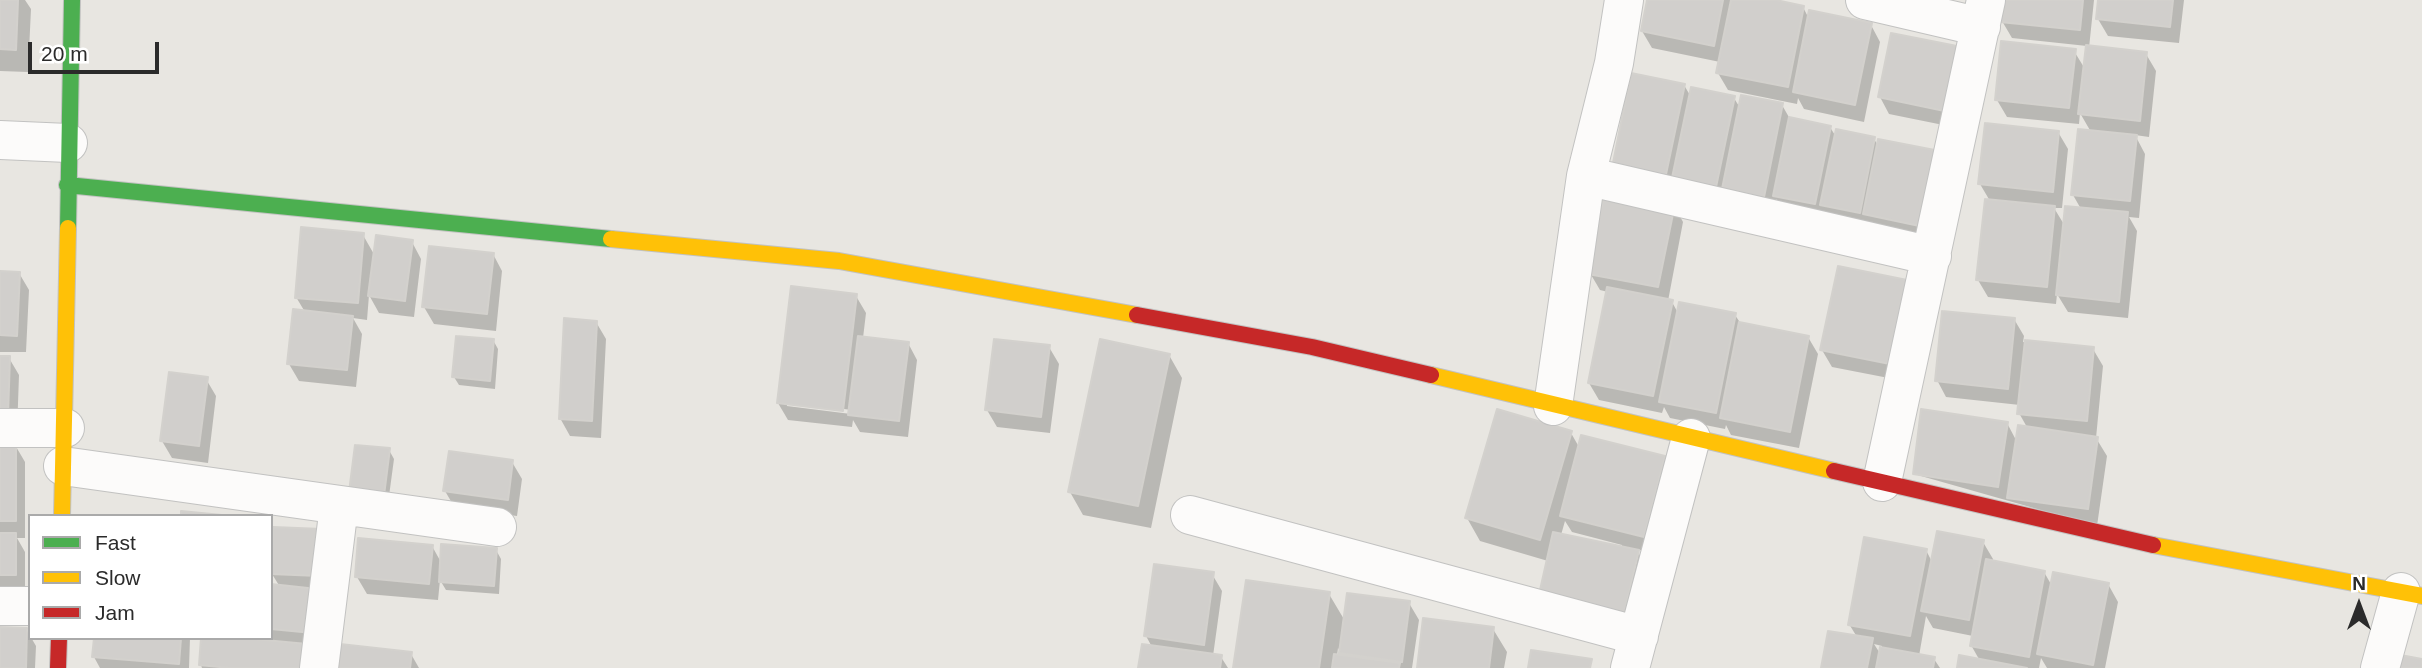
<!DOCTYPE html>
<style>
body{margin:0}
#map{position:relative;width:2422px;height:668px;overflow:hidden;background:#e8e6e1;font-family:Helvetica,sans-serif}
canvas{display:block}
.legend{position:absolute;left:28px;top:514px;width:245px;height:126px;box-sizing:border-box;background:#fff;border:2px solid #aaa;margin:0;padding:9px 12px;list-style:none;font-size:21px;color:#2b2b2b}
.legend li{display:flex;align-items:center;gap:14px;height:35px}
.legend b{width:35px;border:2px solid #aaa}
.north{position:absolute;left:2324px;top:570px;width:70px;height:70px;-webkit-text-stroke:5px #fff;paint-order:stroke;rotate:0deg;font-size:19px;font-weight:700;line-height:28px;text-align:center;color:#2b2b2b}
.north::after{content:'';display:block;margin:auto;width:24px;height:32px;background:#2b2b2b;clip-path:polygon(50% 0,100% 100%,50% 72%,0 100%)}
.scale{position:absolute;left:28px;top:42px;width:131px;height:32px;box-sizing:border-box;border:4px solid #2b2b2b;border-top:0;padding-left:9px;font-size:21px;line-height:24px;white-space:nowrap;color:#2b2b2b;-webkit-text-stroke:5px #fff;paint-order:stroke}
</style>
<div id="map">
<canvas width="2422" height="668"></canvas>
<ul class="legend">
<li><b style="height:9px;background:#4caf50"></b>Fast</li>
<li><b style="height:9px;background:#ffc107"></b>Slow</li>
<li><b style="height:9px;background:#c62828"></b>Jam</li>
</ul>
<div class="north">N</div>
<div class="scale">20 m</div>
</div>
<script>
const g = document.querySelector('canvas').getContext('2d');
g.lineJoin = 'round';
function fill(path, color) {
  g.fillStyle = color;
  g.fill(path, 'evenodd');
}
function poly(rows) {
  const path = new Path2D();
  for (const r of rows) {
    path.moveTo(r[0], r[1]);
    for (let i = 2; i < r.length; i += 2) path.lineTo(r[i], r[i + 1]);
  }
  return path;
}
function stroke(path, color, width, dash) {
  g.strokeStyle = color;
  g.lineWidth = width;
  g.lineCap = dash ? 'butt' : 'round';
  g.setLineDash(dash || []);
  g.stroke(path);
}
const shadow = poly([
 [0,0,25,0,31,9,28,72,0,71],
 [1648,0,1730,0,1732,4,1733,0,1767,0,1803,7,1809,19,1871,25,1880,42,1864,122,1804,109,1798,98,1797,104,1728,90,1718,73,1720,62,1652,48,1642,31],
 [2004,0,2094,0,2089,48,2146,54,2156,71,2149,137,2135,135,2145,154,2139,218,2129,217,2137,231,2128,318,2068,312,2057,294,2056,304,1988,297,1978,280,1990,201,1980,184,2058,132,2068,149,2062,208,2054,208,2065,226,2081,209,2073,195,2091,132,2080,113,2079,124,2007,117,1997,100,2074,51,2085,69,2087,46,2012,38,2002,21],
 [2100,0,2184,0,2179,43,2108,36,2098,19],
 [1966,50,1963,129,1889,114,1880,97],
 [1684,85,1691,97,1734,98,1740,108,1782,105,1790,119,1830,127,1836,137,1874,139,1939,244,1832,222,1826,211,1824,220,1784,212,1776,199,1771,223,1624,185],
 [1674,205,1683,222,1668,301,1672,302,1678,313,1735,315,1741,324,1808,337,1818,354,1799,448,1731,435,1726,425,1725,429,1670,418,1664,407,1662,413,1599,400,1589,383,1608,292,1600,290,1590,273],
 [363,235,375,256,412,242,421,259,414,317,379,313,369,295,367,320,353,318,362,334,356,387,299,381,289,364,305,312,296,297],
 [493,254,502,271,496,331,434,324,424,307],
 [1839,268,1904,381,1832,367,1822,350],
 [0,273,19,273,29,290,26,352,0,352],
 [856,296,866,313,863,338,908,343,917,360,908,437,860,432,853,420,852,427,788,420,778,403],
 [787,402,852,410,851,414,787,406],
 [2014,319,2024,336,2023,342,2093,349,2103,366,2096,438,2107,456,2097,526,1914,474,2007,423,2017,442,2028,429,2019,413,2020,405,1946,397,1937,380],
 [596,322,606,339,601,438,570,436,560,418],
 [493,340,498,349,495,389,459,385,454,377],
 [1049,347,1059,364,1050,433,997,427,987,410],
 [1169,355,1182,378,1151,528,1083,515,1070,492],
 [0,357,9,358,19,375,17,432,0,431],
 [206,379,216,396,208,463,172,458,162,441],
 [1571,433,1579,447,1663,457,1673,474,1653,553,1636,549,1648,569,1632,635,1548,561,1480,541,1467,518],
 [1565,521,1572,532,1622,545,1622,548,1561,535],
 [0,445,15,445,25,462,25,538,17,538,25,552,25,592,0,592],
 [389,450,394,459,387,511,355,508],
 [512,462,522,479,517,516,455,508,445,491],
 [321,531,316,668,202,668,201,665,259,641,257,638,271,638,271,586,280,587,272,574],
 [1983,542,1993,559,1992,562,2044,572,2052,586,2108,584,2118,602,2105,668,2047,668,2041,658,2039,668,1958,668,1980,661,1971,645,1973,636,1933,628,1926,616,1919,656,1934,659,1940,668,1823,668,1857,637,1849,624,1926,550,1932,562],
 [1874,644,1882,646,1881,655],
 [432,546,442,564,496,550,501,559,499,594,446,590,440,580,438,600,367,594,357,577],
 [1212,574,1222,591,1213,656,1221,657,1228,668,1140,668,1152,647,1146,636],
 [1329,594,1345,621,1409,603,1419,620,1412,668,1234,668],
 [1338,648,1343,657,1337,656],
 [0,628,26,629,36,646,35,668,0,668],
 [1493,629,1507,652,1504,668,1418,668],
 [95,638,190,638,189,668,100,668,94,657],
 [411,654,419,668,339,668]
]);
const building = poly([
 [0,0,18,0,16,50,0,49,0,0],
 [1647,0,1723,0,1714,46,1641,31,1647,0],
 [1731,0,1776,0,1804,6,1788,87,1716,73,1731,0],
 [2003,0,2083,0,2080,30,2000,22,2003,0],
 [2098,0,2173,0,2170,27,2096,19,2098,0],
 [1809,10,1872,23,1855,105,1793,92,1809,10],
 [1891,33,1967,48,1954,113,1878,97,1891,33],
 [2001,41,2076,49,2069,108,1995,100,2001,41],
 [2086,45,2147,52,2140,121,2078,114,2086,45],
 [1631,73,1685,84,1665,179,1612,168,1631,73],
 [1691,87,1735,96,1716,187,1672,178,1691,87],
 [1741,95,1783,103,1762,207,1720,199,1741,95],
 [1789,117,1831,126,1815,204,1773,196,1789,117],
 [1985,123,2059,131,2053,192,1978,184,1985,123],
 [1836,129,1875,137,1860,213,1820,205,1836,129],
 [2078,129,2137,135,2130,201,2071,195,2078,129],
 [1878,139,1945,152,1929,228,1863,214,1878,139],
 [1605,190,1675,204,1658,287,1588,274,1605,190],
 [1985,199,2055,206,2047,287,1976,280,1985,199],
 [2065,206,2128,212,2119,302,2056,295,2065,206],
 [301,227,364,233,358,303,295,298,301,227],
 [376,235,413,240,405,301,368,296,376,235],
 [429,246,494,253,487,314,422,307,429,246],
 [1838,266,1912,281,1895,365,1820,350,1838,266],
 [0,271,20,272,17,336,0,335,0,271],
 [791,286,857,294,843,411,777,403,791,286],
 [1607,287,1673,300,1653,396,1588,383,1607,287],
 [1679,302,1736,313,1716,413,1659,402,1679,302],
 [293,309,353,316,347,370,287,364,293,309],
 [1942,311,2015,318,2008,389,1935,381,1942,311],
 [564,318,597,321,592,421,559,419,564,318],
 [1739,322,1809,336,1790,432,1720,418,1739,322],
 [456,336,494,339,490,381,452,377,456,336],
 [858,336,909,342,899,421,848,415,858,336],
 [994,339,1050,345,1041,417,985,410,994,339],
 [1100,339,1170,354,1138,506,1068,492,1100,339],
 [2025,340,2094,347,2087,421,2017,414,2025,340],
 [0,356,10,356,8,415,0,415,0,356],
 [169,372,208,377,199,446,160,441,169,372],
 [1497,409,1572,431,1540,540,1465,518,1497,409],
 [1921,409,2008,422,1998,487,1913,474,1921,409],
 [2018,425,2098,437,2088,509,2007,498,2018,425],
 [1581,435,1665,456,1644,537,1560,516,1581,435],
 [0,443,16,443,16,521,0,521,0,443],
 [355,445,390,448,383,503,348,500,355,445],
 [449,451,513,460,508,500,443,491,449,451],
 [181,511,232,516,181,516,181,511],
 [273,527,322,529,320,576,271,574,273,527],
 [1937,531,1984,540,1969,620,1921,611,1937,531],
 [1553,532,1639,550,1623,619,1538,599,1553,532],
 [0,533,16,533,16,575,0,575,0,533],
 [1864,537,1927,549,1910,636,1848,625,1864,537],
 [358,538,433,545,429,584,355,577,358,538],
 [441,544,497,548,494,586,439,582,441,544],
 [1986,559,2045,571,2029,657,1970,646,1986,559],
 [1154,564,1214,572,1204,645,1144,636,1154,564],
 [2053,572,2109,583,2093,665,2037,654,2053,572],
 [1246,580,1330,592,1319,668,1233,668,1246,580],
 [271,584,317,589,313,633,271,629,271,584],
 [1347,593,1410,601,1402,662,1339,653,1347,593],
 [1423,618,1494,627,1489,668,1417,668,1423,618],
 [0,627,27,628,26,668,0,668,0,627],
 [1828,631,1873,638,1867,668,1821,668,1828,631],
 [94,638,181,638,179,664,92,657,94,638],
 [201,638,243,638,307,644,305,668,230,668,199,665,201,638],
 [340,644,412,652,410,668,337,668,340,644],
 [1142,644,1222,655,1220,668,1138,668,1142,644],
 [1880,647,1935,657,1933,668,1876,668,1880,647],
 [1531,650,1592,659,1590,668,1528,668,1531,650],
 [1334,654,1400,663,1399,668,1332,668,1334,654],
 [2395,654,2422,659,2422,668,2392,668,2395,654],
 [1959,655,2027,668,1957,668,1959,655]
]);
const street = poly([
 [1865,0,1981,27],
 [0,140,68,143],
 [1586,176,1932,256],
 [1553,406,1586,176,1614,63,1624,0],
 [0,428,65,428],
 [63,466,497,527],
 [1882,482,1986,0],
 [1190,515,1639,636],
 [0,606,30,606],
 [319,668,339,506],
 [1630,668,1691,438],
 [2380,668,2401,592]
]);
const fast = poly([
 [67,185,611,239],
 [68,228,72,0]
]);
const slow = poly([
 [611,239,839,261,1137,315],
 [1431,375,1834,471],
 [62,516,68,228],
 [2153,545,2422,596]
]);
const jam = poly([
 [1137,315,1312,347,1431,375],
 [1834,471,2153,545],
 [58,668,59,638]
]);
fill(shadow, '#0003');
fill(building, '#d1cfcc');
stroke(building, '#d3d1cd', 2);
stroke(street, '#c2c2c1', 40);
stroke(fast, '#c2c2c1', 18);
stroke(slow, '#c2c2c1', 18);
stroke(jam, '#c2c2c1', 18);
stroke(street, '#fcfbfa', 38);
stroke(fast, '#4caf50', 16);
stroke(slow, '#ffc107', 16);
stroke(jam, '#c62828', 16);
</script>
